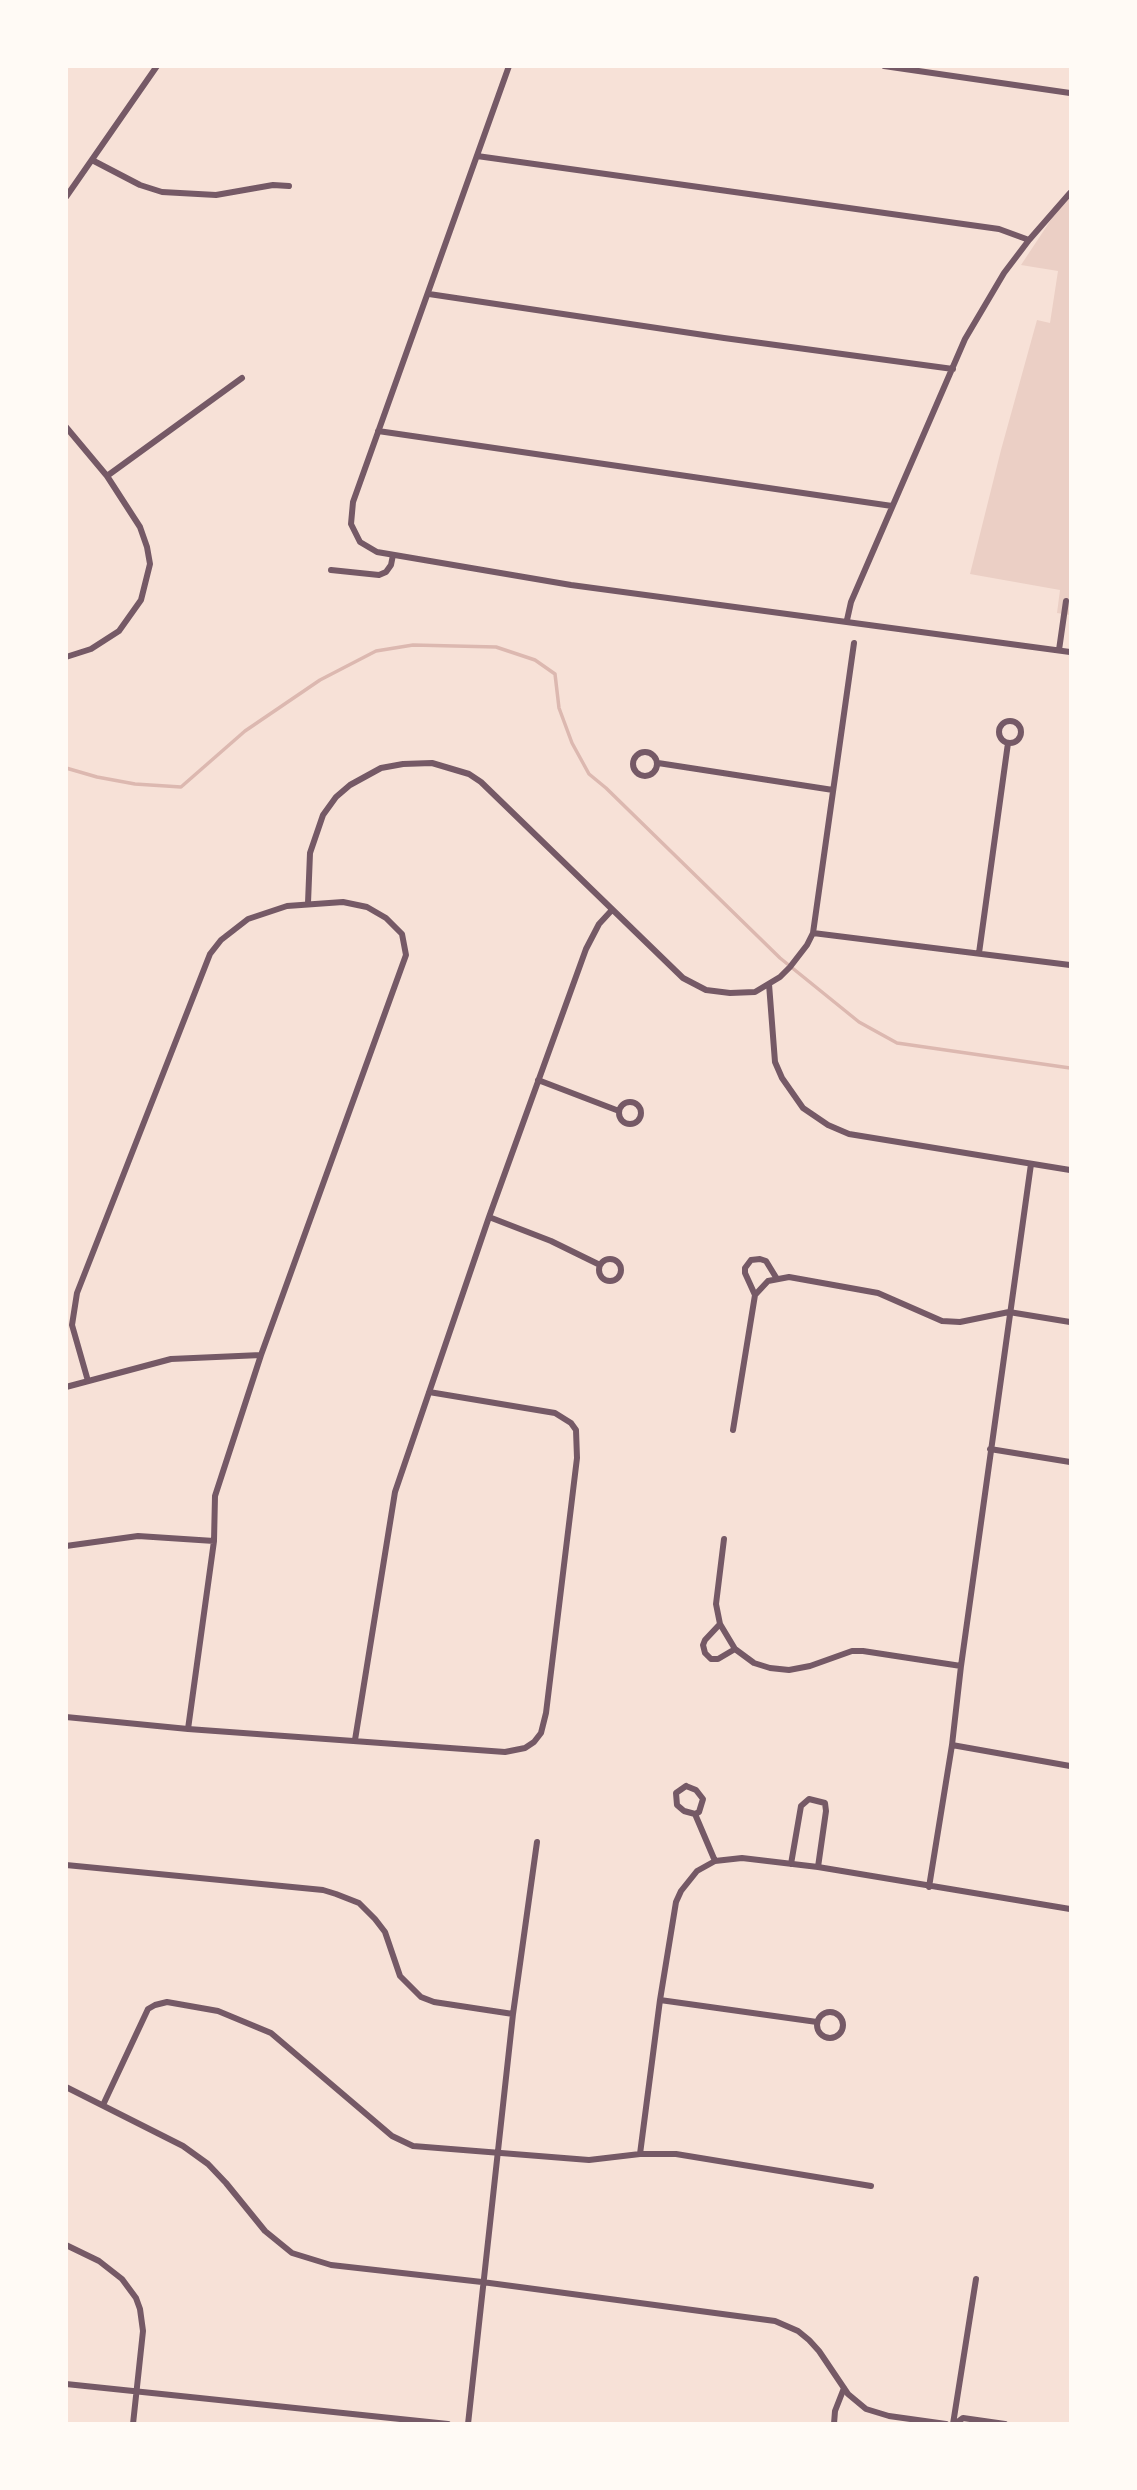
<!DOCTYPE html>
<style>
body{margin:0}
#map{position:relative;width:1137px;height:2490px;overflow:hidden;background:#f7e1d7;font-family:Ubuntu,sans-serif}
canvas{display:block}
.frame{position:absolute;inset:0;border:68px solid #fffaf5;pointer-events:none}
</style>
<div id="map">
<canvas width="1137" height="2490"></canvas>
<div class="frame"></div>
</div>
<script>
const g = document.querySelector('canvas').getContext('2d');
g.lineJoin = 'round';
function fill(path, color) {
  g.fillStyle = color;
  g.fill(path, 'evenodd');
}
function poly(rows) {
  const path = new Path2D();
  for (const r of rows) {
    if (r.length === 3) {
      path.moveTo(r[0] + r[2], r[1]);
      path.arc(r[0], r[1], r[2], 0, 2 * Math.PI);
      continue;
    }
    path.moveTo(r[0], r[1]);
    for (let i = 2; i < r.length; i += 2) path.lineTo(r[i], r[i + 1]);
  }
  return path;
}
function stroke(path, color, width, dash) {
  g.strokeStyle = color;
  g.lineWidth = width;
  g.lineCap = dash ? 'butt' : 'round';
  g.setLineDash(dash || []);
  g.stroke(path);
}
const green = poly([
 [1070,191,1070,615,1057,613,1060,590,970,574,1001,450,1037,320,1050,323,1058,271,1021,265]
]);
const stream = poly([
 [66,768,97,777,135,784,181,787,245,731,320,680,376,651,413,645,496,647,535,660,555,674,559,708,572,743,589,774,606,788,780,958,859,1022,897,1043,1070,1068]
]);
const minor = poly([
 [509,66,353,502,351,524,360,542,377,552,571,585,1070,652],
 [884,66,1070,93],
 [477,156,999,229,1029,240],
 [92,160,140,185,162,192,216,195,273,185,289,186],
 [66,197,157,66],
 [429,294,724,338,953,369],
 [66,427,107,476,140,527,147,547,150,564,141,600,119,631,91,649,66,657],
 [378,431,892,506],
 [107,476,242,378],
 [331,570,379,575,386,572,391,565,393,555],
 [847,620,851,602,965,339,1004,273,1029,240,1070,193],
 [1059,650,1066,601],
 [1010,732,11],
 [645,764,12],
 [658,763,833,790],
 [308,903,310,853,323,815,336,797,350,785,381,768,403,764,432,763,469,774,481,782,683,978,706,990,730,993,755,992,780,977,790,967,807,945,813,933,854,643],
 [813,933,1070,965],
 [979,953,1008,743],
 [769,984,775,1062,782,1078,803,1108,828,1125,849,1134,1070,1170],
 [538,1080,619,1111],
 [630,1113,11],
 [489,1217,551,1241,600,1265],
 [610,1270,11],
 [755,1295,768,1281,789,1277,878,1293,942,1321,960,1322,1009,1312,1070,1322],
 [755,1295,745,1273,745,1268,751,1260,760,1259,766,1261,777,1279],
 [88,1381,72,1325,77,1293,210,954,221,940,248,919,287,906,343,902,367,907,386,918,402,934,406,955,261,1355,215,1496,214,1541,188,1729],
 [66,1387,171,1359,261,1355],
 [733,1430,755,1295],
 [990,1449,1070,1462],
 [724,1539,716,1604,720,1624,735,1649,754,1663,770,1668,789,1670,810,1666,852,1651,863,1651,961,1666],
 [66,1546,138,1536,214,1541],
 [720,1624,705,1640,703,1645,705,1653,711,1659,718,1659,735,1649],
 [66,1717,188,1729,505,1752,525,1748,534,1742,541,1733,546,1713,577,1458,576,1430,571,1423,555,1413,429,1392],
 [355,1740,395,1492,489,1217,586,949,599,924,611,911],
 [952,1745,1070,1766],
 [686,1786,696,1790,703,1799,699,1812,695,1814,684,1811,677,1805,676,1793,686,1786],
 [695,1814,715,1861],
 [791,1864,801,1806,809,1799,825,1803,826,1811,818,1867],
 [66,1865,323,1890,336,1894,359,1903,375,1919,385,1932,400,1976,421,1997,434,2002,513,2014],
 [929,1887,952,1745,961,1666,1031,1164],
 [660,2000,817,2022],
 [830,2025,13],
 [66,2087,183,2146,208,2164,226,2183,265,2231,292,2253,331,2265,482,2282,775,2321,798,2331,809,2340,819,2351,848,2394,866,2409,889,2416,946,2424],
 [103,2105,148,2009,155,2005,167,2002,218,2011,271,2033,392,2136,413,2146,589,2160,640,2154,676,2154,871,2186],
 [640,2154,660,2000,676,1902,681,1891,697,1871,715,1861,742,1858,818,1867,1070,1909],
 [66,2245,99,2261,122,2279,136,2298,140,2309,143,2331,133,2424],
 [66,2384,448,2424],
 [468,2424,513,2014,537,1842],
 [834,2424,835,2411,844,2388],
 [953,2424,976,2279],
 [955,2424,963,2418,1005,2424]
]);
fill(green, '#ebcfc5');
stroke(stream, '#dcb8b0', 3.5);
stroke(minor, '#755966', 6);
</script>
